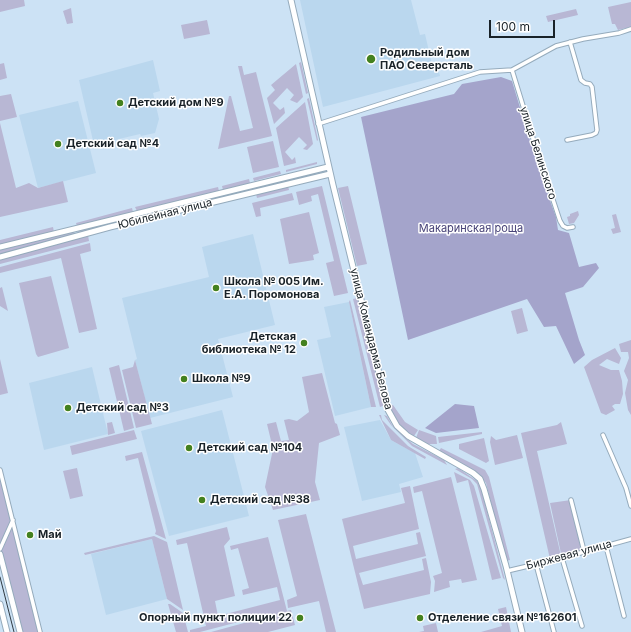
<!DOCTYPE html>
<meta charset="utf-8">
<style>
body{margin:0}
#map{position:relative;width:631px;height:632px;overflow:hidden;background:#cce2f5;font-family:Inter,sans-serif}
canvas{display:block}
.scale{position:absolute;left:489px;top:20px;width:66px;height:18px;box-sizing:border-box;border:2px solid #192228;border-top:0;padding-left:5px;font-size:12px;line-height:14px;white-space:nowrap;color:#192228;-webkit-text-stroke:3px #fff;paint-order:stroke}
</style>
<div id="map">
<canvas width="631" height="632"></canvas>
<div class="scale">100 m</div>
</div>
<script>
const g = document.querySelector('canvas').getContext('2d');
g.lineJoin = 'round';
function fill(path, color) {
  g.fillStyle = color;
  g.fill(path, 'evenodd');
}
function poly(rows) {
  const path = new Path2D();
  for (const r of rows) {
    path.moveTo(r[0], r[1]);
    for (let i = 2; i < r.length; i += 2) path.lineTo(r[i], r[i + 1]);
  }
  return path;
}
function stroke(path, color, width, dash) {
  g.strokeStyle = color;
  g.lineWidth = width;
  g.lineCap = dash ? 'butt' : 'round';
  g.setLineDash(dash || []);
  g.stroke(path);
}
function label(font, color, halo, rows, align = 'center') {
  g.font = font + ' Inter,sans-serif';
  g.lineWidth = 3;
  g.setLineDash([]);
  g.textBaseline = 'middle';
  g.strokeStyle = halo;
  g.fillStyle = color;
  for (const [text, x, y, turn = 0] of rows) {
    g.save();
    g.translate(x, y);
    g.rotate((+turn || 0) * Math.PI / 180);
    g.textAlign = isNaN(turn) ? turn : align;
    if (halo) g.strokeText(text, 0, 0);
    g.fillText(text, 0, 0);
    g.restore();
  }
}
const built = poly([
 [300,0,411,0,420,35,425,34,433,69,438,69,440,76,323,107],
 [153,60,160,91,153,93,159,119,155,133,141,136,140,134,94,145,79,80],
 [78,101,96,173,38,188,19,115],
 [253,234,275,325,218,339,233,397,150,418,135,360,137,359,122,298,209,277,202,247],
 [349,302,371,407,335,416,317,340,331,337,324,307],
 [92,367,108,434,44,450,29,383],
 [222,410,249,516,169,536,141,431],
 [380,420,391,440,415,453,423,477,399,484,401,492,362,501,344,427],
 [152,539,167,599,106,615,91,554]
]);
const green = poly([
 [0,0,24,0,25,6,0,12],
 [631,2,631,27,618,30,615,24,612,24,608,7],
 [71,8,73,23,67,24,63,11],
 [576,9,578,15,548,22,546,16],
 [207,20,210,34,184,39,181,25],
 [301,62,308,93,306,94,299,63],
 [4,63,7,78,0,80,0,64],
 [296,64,303,97,297,103,290,100,294,95,287,88,273,103,280,110,284,107,285,113,274,124,267,98,275,90,271,85],
 [238,66,242,66,244,75,256,72,272,136,218,149,229,96,231,96,240,131,253,128],
 [11,94,17,117,0,121,0,96],
 [309,98,318,140,317,141,307,99],
 [305,102,313,144,307,150,303,149,307,145,299,137,285,152,292,160,295,157,296,163,284,166,276,128],
 [0,123,16,188,29,183,38,188,63,181,68,202,0,217],
 [273,141,279,167,253,173,247,147],
 [317,162,317,164,286,172,286,170],
 [280,171,281,174,254,181,253,178],
 [314,172,315,175,255,189,255,187],
 [249,179,250,183,223,190,222,186],
 [288,186,289,190,257,198,256,194],
 [322,186,348,293,334,296,326,263,334,261,318,194,311,196,312,201,299,205,296,192],
 [348,186,367,264,357,266,338,188],
 [218,187,219,191,137,211,135,207],
 [292,193,294,200,260,208,261,216,256,217,252,203],
 [220,196,220,198,79,233,78,231],
 [132,208,133,212,77,226,76,223],
 [578,211,579,215,574,223,569,224,567,217,570,216,570,214],
 [309,212,319,253,313,255,314,260,289,264,280,219],
 [616,214,621,232,613,234,611,229,615,228,612,215],
 [53,227,54,232,0,245,0,240],
 [74,232,75,234,23,248,0,255,0,250],
 [88,235,89,241,0,264,0,259],
 [90,243,91,251,80,254,97,329,79,333,61,258,0,273,0,267],
 [51,276,69,348,38,357,36,354,19,283],
 [2,287,8,311,0,306,0,288],
 [358,298,385,405,380,407,353,299],
 [350,300,376,407,371,407,349,302],
 [522,308,528,331,517,334,511,311],
 [631,340,631,415,628,410,625,393,628,380,624,371,629,358,628,352,621,352,619,344],
 [615,348,621,358,619,364,607,359,599,365,611,370,619,370,622,381,623,394,620,404,615,404,612,406,615,410,606,415,601,413,584,367,592,360],
 [0,359,8,393,0,395],
 [135,360,152,424,136,428,122,370,133,367],
 [119,365,134,428,124,431,109,368],
 [322,373,335,423,337,424,340,435,319,443,315,482,320,500,273,510,265,487,273,449,267,424,276,422,281,441,289,440,284,420,289,419,297,421,309,412,302,377],
 [393,405,405,422,418,430,414,436,405,431,395,420,388,406],
 [379,415,381,415,382,420,408,446,426,457,425,459,391,440],
 [384,415,387,416,392,425,400,433,413,444,444,460,447,465,412,446,391,425],
 [112,422,115,433,108,435,107,423],
 [561,422,567,444,537,451,561,556,550,559,521,433,557,425],
 [134,430,137,439,72,455,70,446],
 [419,430,436,436,437,444,426,444,416,438],
 [482,432,482,434,439,443,438,437],
 [517,435,523,458,495,465,490,442,491,436,496,440],
 [484,438,489,461,486,463,459,449,459,444],
 [441,448,485,470,489,477,510,560,506,561,486,483,479,474,439,451],
 [142,452,166,539,155,534,156,531,138,458,126,461,125,456],
 [77,468,83,496,70,499,63,471],
 [458,468,477,481,481,488,505,580,503,578,477,484,472,479,455,469],
 [0,470,40,632,20,632,0,554],
 [454,472,470,480,474,486,501,578,492,580,468,480,457,483],
 [451,477,477,580,462,583,461,579,449,581,450,587,434,592,435,581,433,576,442,573,422,491,414,493,413,487],
 [410,486,419,529,353,546,356,559,418,544,416,533,420,532,426,556,359,573,363,585,424,570,422,559,426,558,431,582,430,594,364,609,342,519,405,503,401,488],
 [571,500,584,551,562,558,550,503],
 [306,514,336,632,326,632,319,601,288,608,287,600,297,596,278,520],
 [227,527,230,539,224,546,235,596,215,601,218,616,280,600,277,587,243,595,242,590,249,588,238,548,231,550,230,546,268,537,287,611,291,610,295,625,268,632,211,632,266,617,265,615,200,632,190,632,190,630,206,626,187,543,177,545,176,540],
 [154,536,167,542,183,610,167,599,152,539,85,555,84,553],
 [168,604,170,604,183,613,188,632,176,632],
 [506,607,511,632,481,632,502,626,498,609],
 [436,623,438,632,419,632,424,631,423,626]
]);
const forest = poly([
 [501,77,512,81,538,167,556,217,558,230,569,233,579,267,596,263,599,268,583,287,565,293,579,340,585,355,574,364,556,326,544,327,527,299,408,340,361,117,454,94,462,84],
 [455,404,474,406,479,428,436,433,425,428]
]);
const street = poly([
 [512,70,535,145,560,221,563,226,567,228,573,227],
 [318,124,480,72,512,70,556,46,583,39,619,33,631,29],
 [567,140,592,135,596,133,597,130,592,87,590,84,585,83,581,80,570,42],
 [603,435,626,488,631,506],
 [0,470,40,632],
 [571,500,584,551],
 [606,546,624,616],
 [0,549,13,520],
 [562,558,582,626],
 [536,564,554,632],
 [507,571,562,558,631,539]
]);
const secondary = poly([
 [291,0,333,185,388,410,397,426,408,436,473,473,480,479,484,489,506,566,522,632],
 [0,247,328,167],
 [0,257,110,227,330,174],
 [0,554,20,632],
 [0,604,7,632]
]);
const tram = poly([
 [0,577,14,632]
]);
const markers = [
 [371,59,5,"#44811f"],
 [120,103,4,"#44811f"],
 [58,144,4,"#44811f"],
 [216,288,4,"#44811f"],
 [304,343,4,"#44811f"],
 [184,379,4,"#44811f"],
 [68,408,4,"#44811f"],
 [189,448,4,"#44811f"],
 [202,500,4,"#44811f"],
 [30,535,4,"#44811f"],
 [300,618,4,"#44811f"],
 [420,618,4,"#44811f"]
];
const poiNames = [
 ["Родильный дом",380,53],
 ["ПАО Северсталь",380,66],
 ["Детский дом №9",128,103],
 ["Детский сад №4",66,144],
 ["Школа № 005 Им.",224,282],
 ["Е.А. Поромонова",224,295],
 ["Детская",296,337,"right"],
 ["библиотека № 12",296,350,"right"],
 ["Школа №9",192,379],
 ["Детский сад №3",76,408],
 ["Детский сад №104",197,448],
 ["Детский сад №38",210,500],
 ["Май",38,535],
 ["Опорный пункт полиции 22",292,618,"right"],
 ["Отделение связи №162601",428,618]
];
const streetNames = [
 ["улица Белинского",538,153,72],
 ["Юбилейная улица",165,214,-14],
 ["улица Командарма Белова",371,339,76],
 ["Биржевая улица",569,555,-15]
];
const parkNames = [
 ["Макаринская роща",471,229]
];
fill(built, '#bad7ee');
fill(green, '#b8b7d4');
fill(forest, '#a4a4cb');
stroke(street, '#95abbc', 5.5);
stroke(secondary, '#95abbc', 7);
stroke(street, '#fff', 3.5);
stroke(secondary, '#fff', 5);
stroke(tram, '#303a42', 1);
for (const [x, y, r, color] of markers) {
  const dot = new Path2D();
  dot.arc(x, y, r, 0, 2 * Math.PI);
  g.fillStyle = color;
  g.fill(dot);
  stroke(dot, '#fff', 1.5);
}
label('bold 11px', '#192228', '#fff', poiNames, 'left');
label('11px', '#192228', '#fff', streetNames);
label('11px', '#474277', '#fff', parkNames);
</script>
